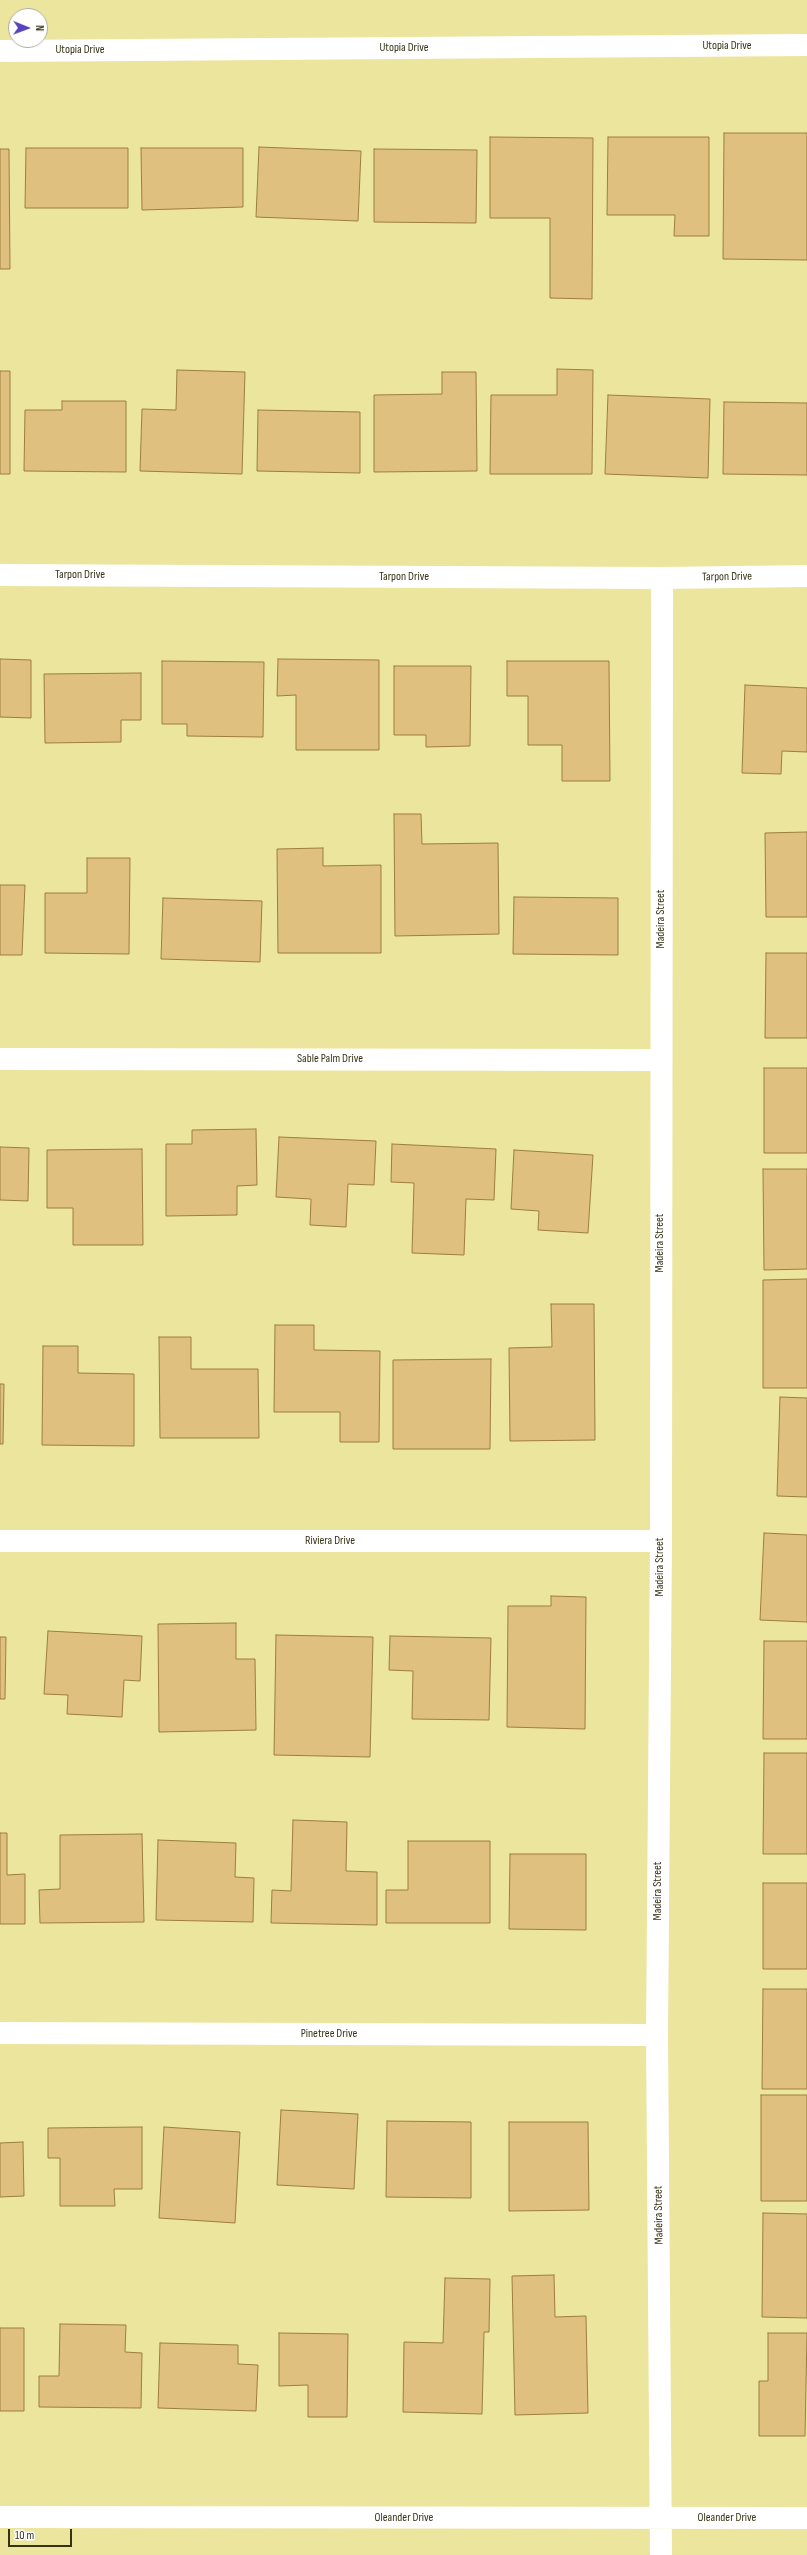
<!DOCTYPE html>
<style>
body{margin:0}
#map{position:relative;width:807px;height:2555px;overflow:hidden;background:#ebe59e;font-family:"Sofia Sans Condensed",sans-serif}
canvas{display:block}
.north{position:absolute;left:8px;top:8px;width:40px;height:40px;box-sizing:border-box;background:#fff;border:1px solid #aeada2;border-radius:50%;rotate:91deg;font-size:11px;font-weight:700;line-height:16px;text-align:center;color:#353316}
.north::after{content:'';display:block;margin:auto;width:14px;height:18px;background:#5644bc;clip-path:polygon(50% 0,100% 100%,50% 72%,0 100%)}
.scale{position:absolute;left:8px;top:2529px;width:64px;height:18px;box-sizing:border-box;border:2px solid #353316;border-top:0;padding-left:5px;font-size:12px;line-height:14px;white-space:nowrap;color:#353316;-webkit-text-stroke:3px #fff;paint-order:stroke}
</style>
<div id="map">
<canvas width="807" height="2555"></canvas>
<div class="north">N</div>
<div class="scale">10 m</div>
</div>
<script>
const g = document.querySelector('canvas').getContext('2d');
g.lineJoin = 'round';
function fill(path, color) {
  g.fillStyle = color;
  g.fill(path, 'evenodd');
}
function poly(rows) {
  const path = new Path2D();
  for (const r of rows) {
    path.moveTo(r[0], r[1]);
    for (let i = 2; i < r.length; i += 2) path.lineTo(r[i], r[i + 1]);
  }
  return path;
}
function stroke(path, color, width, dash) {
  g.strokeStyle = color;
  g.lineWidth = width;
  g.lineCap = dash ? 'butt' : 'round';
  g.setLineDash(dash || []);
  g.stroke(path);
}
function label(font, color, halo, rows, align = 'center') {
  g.font = font + ' "Sofia Sans Condensed",sans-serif';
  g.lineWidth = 3.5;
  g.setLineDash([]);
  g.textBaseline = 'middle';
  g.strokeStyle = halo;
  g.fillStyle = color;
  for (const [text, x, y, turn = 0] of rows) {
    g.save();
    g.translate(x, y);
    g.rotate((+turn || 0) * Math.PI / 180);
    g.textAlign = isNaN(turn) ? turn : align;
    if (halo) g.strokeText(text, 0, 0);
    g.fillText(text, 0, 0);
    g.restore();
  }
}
const building = poly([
 [724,133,807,133,807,260,723,259,724,133],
 [490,137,593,138,592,299,550,298,550,218,490,218,490,137],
 [608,137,709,137,709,236,674,236,675,215,607,215,608,137],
 [259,147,361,151,358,221,256,217,259,147],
 [26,148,128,148,128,208,25,208,26,148],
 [141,148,243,148,243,207,142,210,141,148],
 [0,149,9,149,10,269,0,269,0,149],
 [374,149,477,150,476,223,374,222,374,149],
 [557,369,593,370,592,474,490,474,491,395,557,395,557,369],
 [177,370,245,372,242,474,140,471,142,409,176,410,177,370],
 [0,371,10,371,10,474,0,474,0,371],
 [442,372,476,372,477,471,374,472,374,395,442,394,442,372],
 [608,395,710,399,708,478,605,474,608,395],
 [62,401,126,401,126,472,24,471,25,410,62,410,62,401],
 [724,402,807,403,807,475,723,474,724,402],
 [258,410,360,412,360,473,257,471,258,410],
 [0,659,31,660,31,718,0,717,0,659],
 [278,659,379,660,379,750,296,750,296,695,277,696,278,659],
 [162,661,264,662,263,737,187,736,187,724,162,724,162,661],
 [507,661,609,661,610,781,562,781,562,745,528,745,528,696,507,696,507,661],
 [394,666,471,666,470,746,426,747,426,735,394,735,394,666],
 [141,673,141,720,121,720,121,742,45,743,44,674,141,673],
 [745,685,807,688,807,752,782,751,781,774,742,773,745,685],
 [394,814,421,814,422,844,498,843,499,934,395,936,394,814],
 [807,832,807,917,766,917,765,833,807,832],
 [323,848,323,866,381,865,381,953,278,953,277,849,323,848],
 [87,858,130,858,129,954,45,953,45,893,87,893,87,858],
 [0,885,25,885,22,955,0,955,0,885],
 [514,897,618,898,618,955,513,954,514,897],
 [163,898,262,901,260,962,161,959,163,898],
 [766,953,807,953,807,1038,765,1038,766,953],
 [764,1068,807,1068,807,1153,764,1153,764,1068],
 [256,1129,257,1185,237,1186,237,1215,166,1216,166,1144,192,1144,192,1130,256,1129],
 [279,1137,376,1141,374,1185,348,1184,346,1227,310,1225,311,1199,276,1197,279,1137],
 [392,1144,496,1149,494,1200,466,1199,464,1255,412,1253,414,1183,391,1182,392,1144],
 [0,1147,29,1148,28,1201,0,1200,0,1147],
 [142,1149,143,1245,73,1245,73,1208,47,1208,47,1150,142,1149],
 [514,1150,593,1155,588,1233,538,1230,539,1211,511,1209,514,1150],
 [763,1169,807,1169,807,1269,764,1270,763,1169],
 [807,1279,807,1388,763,1388,763,1280,807,1279],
 [551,1304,594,1304,595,1440,510,1441,509,1348,552,1347,551,1304],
 [275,1325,314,1325,314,1350,380,1351,379,1442,340,1442,340,1412,274,1412,275,1325],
 [159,1337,191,1337,191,1369,258,1369,259,1438,160,1438,159,1337],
 [43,1346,78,1346,78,1373,134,1374,134,1446,42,1445,43,1346],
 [491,1359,490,1449,393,1449,393,1360,491,1359],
 [0,1384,4,1384,3,1444,0,1444,0,1384],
 [780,1397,807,1398,807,1497,777,1496,780,1397],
 [764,1533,807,1535,807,1622,760,1620,764,1533],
 [551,1596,586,1597,585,1729,507,1727,508,1606,551,1606,551,1596],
 [236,1623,236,1659,255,1659,256,1730,159,1732,158,1624,236,1623],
 [48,1631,142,1636,140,1681,124,1680,122,1717,67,1714,68,1695,44,1694,48,1631],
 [276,1635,373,1637,370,1757,274,1755,276,1635],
 [390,1636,491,1638,489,1720,412,1719,413,1671,389,1670,390,1636],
 [0,1637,6,1637,5,1699,0,1699,0,1637],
 [764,1641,807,1641,807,1739,763,1739,764,1641],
 [764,1753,807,1753,807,1854,763,1854,764,1753],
 [293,1820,347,1822,346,1871,377,1872,377,1925,271,1923,272,1890,291,1891,293,1820],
 [0,1833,7,1833,7,1875,25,1874,25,1924,0,1924,0,1833],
 [142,1834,144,1922,40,1923,39,1890,60,1889,60,1835,142,1834],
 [158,1840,236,1843,235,1877,254,1878,253,1922,156,1920,158,1840],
 [408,1841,490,1841,490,1923,386,1923,386,1890,408,1890,408,1841],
 [510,1854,586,1854,586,1930,509,1929,510,1854],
 [763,1883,807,1883,807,1969,763,1969,763,1883],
 [763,1989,807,1989,807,2089,762,2089,763,1989],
 [761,2095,807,2095,807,2201,761,2201,761,2095],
 [281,2110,358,2114,354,2189,277,2185,281,2110],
 [387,2121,471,2122,471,2198,386,2197,387,2121],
 [509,2122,588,2122,589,2210,509,2211,509,2122],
 [142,2127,142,2189,114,2189,115,2206,60,2206,60,2158,48,2158,48,2128,142,2127],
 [164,2127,240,2132,235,2223,159,2218,164,2127],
 [23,2142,24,2196,0,2197,0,2143,23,2142],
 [763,2213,807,2214,807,2318,762,2317,763,2213],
 [554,2275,555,2317,586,2316,588,2413,515,2415,512,2276,554,2275],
 [445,2278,490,2279,489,2332,484,2332,482,2414,403,2412,404,2342,443,2343,445,2278],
 [60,2324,126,2325,125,2352,142,2353,141,2408,39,2407,39,2376,59,2376,60,2324],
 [0,2328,24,2328,24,2411,0,2411,0,2328],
 [279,2333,348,2334,347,2417,308,2417,308,2385,279,2386,279,2333],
 [768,2333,807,2333,805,2436,759,2436,759,2381,768,2381,768,2333],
 [160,2343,238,2345,238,2364,258,2365,256,2411,158,2408,160,2343]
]);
const street = poly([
 [0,51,807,45],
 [0,575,662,578,807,576],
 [0,1059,660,1060],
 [0,1541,661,1541],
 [0,2033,657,2035],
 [0,2517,807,2518],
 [661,2555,657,2035,661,1541,662,578]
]);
const streetNames = [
 ["Utopia Drive",727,46],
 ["Utopia Drive",404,48],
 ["Utopia Drive",80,50],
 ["Tarpon Drive",80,575],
 ["Tarpon Drive",404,577],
 ["Tarpon Drive",727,577,-1],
 ["Madeira Street",661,919,-90],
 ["Sable Palm Drive",330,1059],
 ["Madeira Street",660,1243,-90],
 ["Riviera Drive",330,1541],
 ["Madeira Street",660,1567,-90],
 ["Madeira Street",658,1891,-90],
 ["Pinetree Drive",329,2034],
 ["Madeira Street",659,2215,-91],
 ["Oleander Drive",404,2518],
 ["Oleander Drive",727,2518]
];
fill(building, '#e0c07f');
stroke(building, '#9c7e3e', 1);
stroke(street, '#fff', 22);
label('12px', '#353316', '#fff', streetNames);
</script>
